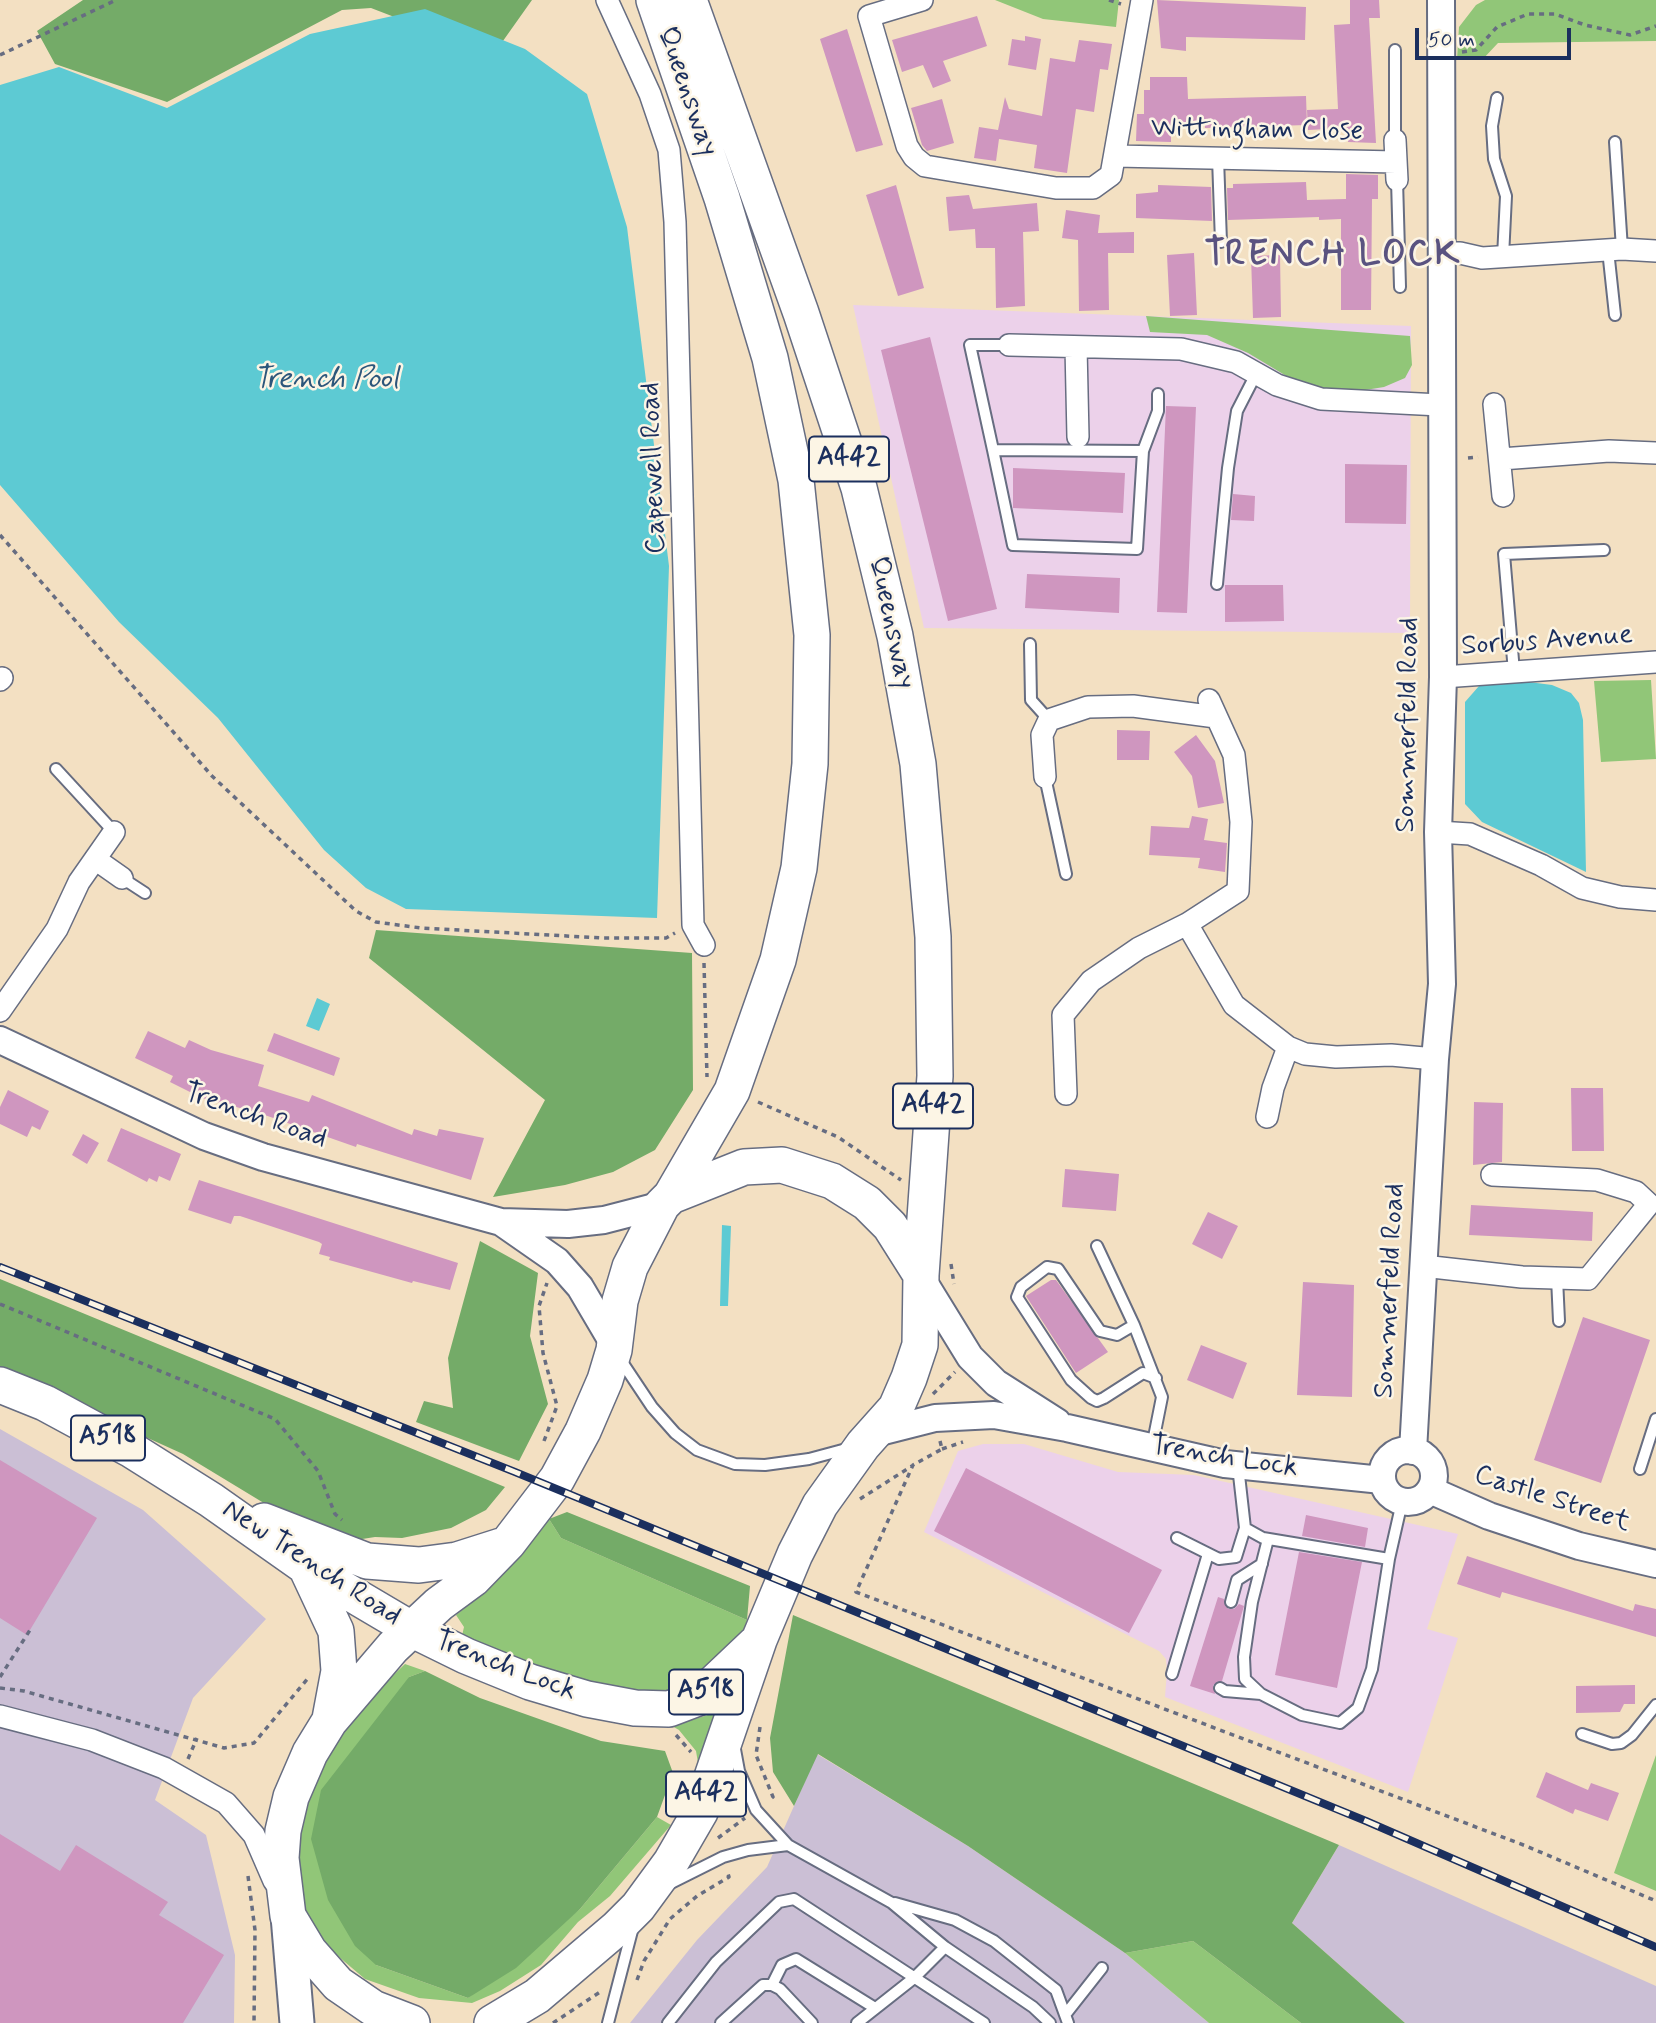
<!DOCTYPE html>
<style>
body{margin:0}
#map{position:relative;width:1656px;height:2023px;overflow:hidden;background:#f3e0c2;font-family:Mynerve,sans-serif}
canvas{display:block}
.scale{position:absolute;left:1415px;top:28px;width:156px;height:32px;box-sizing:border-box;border:4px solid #1b2f5e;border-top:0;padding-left:9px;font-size:21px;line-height:24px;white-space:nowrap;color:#1b2f5e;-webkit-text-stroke:5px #fcf5e5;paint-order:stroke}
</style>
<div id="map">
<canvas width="1656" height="2023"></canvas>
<div class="scale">50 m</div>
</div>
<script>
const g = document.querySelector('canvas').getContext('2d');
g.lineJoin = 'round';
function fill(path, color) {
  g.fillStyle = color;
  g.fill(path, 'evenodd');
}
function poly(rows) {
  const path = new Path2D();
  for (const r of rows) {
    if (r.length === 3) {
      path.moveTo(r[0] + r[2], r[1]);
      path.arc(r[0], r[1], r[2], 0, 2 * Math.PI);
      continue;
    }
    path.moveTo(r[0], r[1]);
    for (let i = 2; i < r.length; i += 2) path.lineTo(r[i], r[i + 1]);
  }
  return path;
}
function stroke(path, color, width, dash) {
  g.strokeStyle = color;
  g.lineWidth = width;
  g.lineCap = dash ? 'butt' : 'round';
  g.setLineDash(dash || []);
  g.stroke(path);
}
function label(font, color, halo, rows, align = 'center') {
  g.font = font + ' Mynerve,sans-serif';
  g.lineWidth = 5;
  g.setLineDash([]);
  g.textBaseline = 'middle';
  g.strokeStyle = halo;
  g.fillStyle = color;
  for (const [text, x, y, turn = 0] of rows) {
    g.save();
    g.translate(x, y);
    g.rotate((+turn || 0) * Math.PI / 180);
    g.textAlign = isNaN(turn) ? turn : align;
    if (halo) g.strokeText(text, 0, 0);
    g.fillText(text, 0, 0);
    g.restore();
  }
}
const built = poly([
 [853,305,1411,326,1410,633,924,628],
 [983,1444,1024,1444,1118,1472,1194,1475,1458,1534,1427,1629,1458,1638,1408,1792,1165,1697,1167,1671,1166,1659,1159,1651,924,1532,958,1451]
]);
const industrial = poly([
 [0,1429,143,1510,266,1619,193,1698,155,1800,206,1835,235,1955,234,2023,0,2023],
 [817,1754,968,1846,1125,1953,1209,2023,630,2023,697,1940,767,1867],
 [1339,1845,1656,1986,1656,2023,1405,2023,1292,1923]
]);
const green = poly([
 [995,0,1119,0,1116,27,1043,19],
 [1485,0,1656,0,1656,41,1498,43,1482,60,1457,59,1459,27,1476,5],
 [1146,316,1410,336,1412,365,1405,378,1384,387,1359,391,1321,389,1288,377,1248,353,1207,335,1150,332],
 [1651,680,1656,759,1601,762,1594,681],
 [549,1519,561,1538,747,1620,739,1645,689,1685,665,1693,599,1685,526,1667,461,1640,464,1627,456,1615,492,1586],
 [405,1664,425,1671,409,1677,376,1965,468,1998,580,1909,657,1817,671,1825,610,1896,578,1922,541,1965,500,1991,472,2003,419,1998,365,1979,332,1951,314,1927,298,1895,297,1841,309,1792,329,1754,363,1704],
 [711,1714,716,1717,699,1769,696,1751,679,1730,672,1726],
 [1656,1755,1656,1891,1614,1873],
 [1193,1941,1301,2023,1209,2023,1125,1953]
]);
const forest = poly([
 [83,0,532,0,493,55,371,8,342,10,167,102,55,64,37,31],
 [376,930,692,953,693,1090,655,1150,613,1172,565,1185,493,1197,545,1100,369,958],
 [480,1241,538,1273,530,1336,548,1404,519,1461,416,1422,424,1401,453,1408,448,1358],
 [0,1279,505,1487,486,1510,451,1528,402,1538,375,1537,343,1542,277,1511,183,1454,0,1371],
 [567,1512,750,1586,747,1620,561,1538,549,1519],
 [793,1615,1339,1845,1292,1923,1405,2023,1301,2023,1193,1941,1125,1953,968,1846,818,1754,794,1806,773,1772,770,1738],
 [425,1671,480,1698,601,1741,665,1751,673,1773,657,1817,580,1909,516,1968,468,1998,376,1965,355,1946,328,1900,311,1839,321,1790,409,1677]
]);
const water = poly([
 [425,9,525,49,587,94,627,227,669,566,657,918,406,909,366,888,324,850,218,718,119,622,0,485,0,85,59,67,167,108,310,34],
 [1521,681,1552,685,1571,693,1579,703,1583,720,1586,872,1482,822,1465,804,1465,702,1479,686],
 [317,998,330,1004,319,1031,306,1026],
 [722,1225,731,1226,728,1306,720,1306]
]);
const building = poly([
 [1157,0,1306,7,1305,40,1186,37,1186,51,1161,48],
 [1350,0,1379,0,1380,18,1369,18,1376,143,1348,142,1348,128,1308,130,1307,110,1338,109,1334,25,1350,24],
 [977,16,987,46,943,61,951,81,933,88,923,65,902,72,892,40],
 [847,29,883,145,856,152,820,39],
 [1025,36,1041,39,1036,70,1008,65,1012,39,1025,41],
 [1079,40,1112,44,1108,70,1100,69,1094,112,1076,109,1067,173,1034,168,1037,145,999,139,996,161,974,158,979,127,998,130,1005,97,1009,109,1042,116,1050,58,1075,62],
 [1150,77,1187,77,1188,99,1306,96,1307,125,1205,128,1205,124,1171,124,1171,142,1136,141,1137,114,1144,114,1144,90,1150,90],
 [942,99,954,143,927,151,922,145,911,108],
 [1346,174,1378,175,1378,199,1372,199,1371,310,1341,310,1341,219,1319,220,1319,217,1228,220,1227,188,1233,188,1233,184,1306,182,1307,200,1346,199],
 [896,185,924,288,898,296,866,195],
 [1158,185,1211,187,1212,221,1136,218,1136,194,1158,192],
 [969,195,973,209,1037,203,1039,231,1023,232,1025,306,996,308,995,248,976,248,975,229,949,231,946,197],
 [1066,210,1100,215,1098,233,1134,232,1134,253,1108,253,1109,310,1079,311,1078,240,1062,238],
 [1194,253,1197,315,1170,316,1167,255],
 [1280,255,1281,317,1253,318,1251,256],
 [930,337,997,609,948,621,881,350],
 [1166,406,1196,407,1187,613,1157,612],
 [1345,464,1407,465,1406,524,1345,523],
 [1013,468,1125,473,1123,513,1013,508],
 [1233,494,1255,496,1254,521,1231,520],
 [1027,574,1120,578,1119,613,1025,608],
 [1225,585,1283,585,1284,621,1225,622],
 [1117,730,1150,731,1149,760,1117,760],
 [1196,735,1215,761,1224,803,1198,808,1192,776,1174,752],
 [1192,816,1208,819,1204,840,1227,843,1225,872,1198,868,1200,858,1149,855,1151,826,1189,828],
 [148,1031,185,1048,189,1040,211,1050,264,1065,258,1086,309,1102,312,1095,412,1135,414,1129,437,1136,439,1129,484,1138,471,1180,357,1144,356,1147,259,1113,202,1098,170,1082,173,1076,135,1058],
 [274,1033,340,1058,334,1076,267,1051],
 [1571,1088,1603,1088,1604,1151,1572,1151],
 [8,1090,49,1111,40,1130,32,1126,27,1137,0,1124,0,1107],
 [1474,1102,1503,1103,1502,1162,1473,1165],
 [121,1128,181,1154,170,1181,159,1176,157,1182,149,1178,147,1182,107,1161],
 [83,1134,99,1143,87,1164,72,1155],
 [1065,1169,1119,1174,1116,1211,1062,1207],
 [199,1180,458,1263,450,1290,413,1281,412,1283,329,1260,330,1257,319,1254,322,1244,319,1242,240,1216,234,1216,231,1224,188,1210],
 [1471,1205,1593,1212,1592,1241,1469,1235],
 [1208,1212,1238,1226,1222,1259,1192,1244],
 [1051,1280,1056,1280,1108,1352,1076,1373,1026,1296],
 [1303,1282,1354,1285,1352,1397,1297,1395],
 [1583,1317,1650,1340,1601,1483,1534,1460],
 [1201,1345,1247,1363,1233,1399,1187,1380],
 [0,1460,97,1518,27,1635,0,1618],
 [966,1468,1162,1570,1129,1633,934,1531],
 [1306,1515,1368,1528,1365,1547,1302,1536],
 [1299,1552,1362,1562,1337,1688,1275,1675],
 [1467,1556,1633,1611,1635,1604,1656,1609,1656,1637,1502,1592,1500,1598,1457,1584],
 [1218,1597,1224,1599,1228,1609,1234,1609,1239,1604,1244,1606,1222,1681,1213,1685,1215,1694,1190,1686],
 [1635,1685,1635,1704,1624,1704,1620,1712,1576,1713,1576,1686],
 [1546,1772,1588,1790,1591,1783,1619,1793,1608,1821,1575,1809,1573,1814,1536,1797],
 [0,1834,60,1871,76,1845,168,1902,159,1915,224,1955,183,2023,0,2023]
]);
const path = poly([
 [1109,0,1121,4],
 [1462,52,1476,50,1497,27,1528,14,1555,14,1585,25,1630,35,1656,26],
 [0,55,116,0],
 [1468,458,1478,457],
 [0,535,212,776,356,911,376,922,421,928,603,938,666,938,675,933],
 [704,963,707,1077],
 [758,1102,838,1137,901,1180],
 [951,1264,954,1284],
 [0,1304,275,1419,318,1471,335,1514,342,1520],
 [933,1394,955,1372],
 [544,1441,557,1406,543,1353,539,1306,547,1283],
 [940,1441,942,1449,913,1465,856,1592,1526,1846,1656,1901],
 [942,1449,963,1442],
 [860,1499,912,1466],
 [0,1677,30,1630],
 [0,1688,24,1691,224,1748,254,1743,309,1677],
 [760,1727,756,1755,773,1797,768,1801],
 [676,1735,691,1752],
 [188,1759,197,1738],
 [718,1838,745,1818],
 [248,1876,255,1930,254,2023],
 [637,1980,644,1961,670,1919,697,1896,729,1877,727,1870],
 [553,2023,600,1992]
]);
const service = poly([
 [1497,98,1492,126,1494,159,1506,196,1503,257],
 [1395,140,1395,50],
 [1615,142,1622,249],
 [1218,158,1221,242],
 [1397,180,1400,287],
 [1608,250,1615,315],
 [993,450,1143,451,1137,549,1013,545,993,450,970,345,1009,345],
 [1143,451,1158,411,1158,394],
 [1217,584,1228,468,1237,411,1256,374],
 [1030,644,1031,700,1049,720],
 [1514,672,1504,554,1604,550],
 [56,769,114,832],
 [1045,777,1066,874],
 [122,878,145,893],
 [1097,1246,1134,1325,1162,1397,1152,1447],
 [1557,1278,1559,1321],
 [1134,1325,1117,1335,1100,1331,1058,1269,1047,1267,1021,1287,1017,1297,1071,1380,1091,1398,1097,1401,1104,1398,1143,1373,1156,1378],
 [620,1359,652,1407,675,1433,697,1450,735,1464,765,1465,809,1459,850,1448],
 [1238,1466,1245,1528,1263,1538,1389,1559],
 [1640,1469,1656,1419],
 [1177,1538,1219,1559,1236,1557,1245,1528],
 [1268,1539,1252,1602,1244,1657,1245,1679,1261,1694,1302,1715,1340,1723,1358,1708,1372,1669,1389,1559,1402,1502],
 [1231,1602,1237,1580,1262,1564],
 [1172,1674,1208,1554],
 [1220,1688,1225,1691,1261,1694],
 [1582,1734,1612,1744,1621,1743,1632,1735,1656,1705],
 [734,1744,739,1771,756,1810,788,1845,892,1903,945,1947,1033,2007,1050,2023],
 [669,1884,723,1857,748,1850,788,1845],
 [895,1903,955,1920,994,1941,1056,1990,1068,2023],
 [772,1985,782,1965,796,1959,875,2008],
 [1065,2015,1102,1968],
 [608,2023,633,1927],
 [668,2023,716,1962,779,1902,794,1899,984,2023],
 [721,2023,763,1985,772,1985,780,1989,812,2023],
 [857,2023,914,1978,945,1947]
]);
const minor = poly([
 [607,0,650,94,669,150,675,222,693,925,704,945],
 [922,0,869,16,907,146,914,157,925,166,1056,188,1093,188,1111,175,1142,0],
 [1395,140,1397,180],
 [1116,156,1396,162],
 [1441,253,1460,253,1482,258,1622,249,1656,251],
 [1009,345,1181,349,1236,362,1277,385,1321,399,1440,405],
 [1076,347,1078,437],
 [1494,404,1503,496],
 [1501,459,1609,451,1656,453],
 [1443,677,1656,662],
 [0,680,2,678],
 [1045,777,1042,735,1049,720,1088,707,1133,706,1216,717],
 [1438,832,1470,834,1541,865,1582,888,1620,897,1656,900],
 [95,859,122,878],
 [1187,924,1234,1005,1288,1047,1305,1054,1336,1057,1391,1055,1435,1059],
 [0,1011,57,929,79,882,114,832],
 [1066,1094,1063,1015,1091,981,1139,948,1187,924,1238,891,1241,822,1234,755,1209,700],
 [1267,1117,1273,1088,1288,1047],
 [1423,1266,1522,1277,1588,1279,1649,1204,1636,1192,1597,1180,1492,1175],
 [0,1716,92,1740,164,1768,226,1803,254,1835,274,1881]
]);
const tertiary = poly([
 [0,1040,204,1136,263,1157,501,1222,568,1224,604,1220,662,1205],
 [501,1222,557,1261,580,1287,613,1343],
 [922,1279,970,1357,996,1383,1057,1422],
 [876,1433,935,1418,994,1415,1067,1428,1225,1464,1382,1480],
 [1408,1476,26],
 [1413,1451,1435,1059,1442,984,1438,832,1443,677,1441,0],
 [1430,1490,1489,1516,1579,1546,1656,1564]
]);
const primary = poly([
 [288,1916,297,2023]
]);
const trunk = poly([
 [654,0,722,198,770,358,796,480,812,635,810,764,799,868,778,960,732,1091,671,1196],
 [689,0,801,313,859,488,895,636,918,764,933,937,935,1076,921,1275],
 [0,1385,45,1403,130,1449,211,1500,306,1567,411,1629,466,1656,530,1682,587,1699,635,1708,669,1709,698,1698,755,1644],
 [264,1521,367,1561,419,1565,457,1560,501,1546],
 [306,1567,336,1631,339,1671,330,1719],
 [412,2023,373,2008,338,1984,309,1951,288,1916,281,1858,283,1831,291,1797,310,1753,329,1722,393,1647,439,1604,473,1579,508,1543,557,1479,583,1431,605,1380,614,1350,620,1301,630,1267,662,1205,671,1196,744,1167,782,1165,832,1181,867,1203,890,1226,921,1275,920,1345,909,1378,896,1408,863,1445,820,1505,795,1554,759,1640,700,1812,671,1862,638,1907,617,1928,537,1996,492,2023]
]);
const rail = poly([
 [0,1267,515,1472,1366,1821,1656,1947]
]);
const shields = [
 [849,459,80],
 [933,1106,80],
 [108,1438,74],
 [706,1692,74],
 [706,1794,80]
];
const shieldNames = [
 ["A442",849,459],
 ["A442",933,1106],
 ["A518",108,1438],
 ["A518",706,1692],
 ["A442",706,1794]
];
const streetNames = [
 ["Queensway",686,92,71],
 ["Wittingham Close",1257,131,1],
 ["Capewell Road",655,468,-92],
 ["Queensway",890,623,78],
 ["Sorbus Avenue",1547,642,-4],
 ["Sommerfeld Road",1409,725,-89],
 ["Trench Road",255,1117,19],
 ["Sommerfeld Road",1391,1291,-87],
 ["Trench Lock",1224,1458,9],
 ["Castle Street",1552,1500,18],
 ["New Trench Road",311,1564,33],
 ["Trench Lock",505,1667,21]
];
const waterNames = [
 ["Trench Pool",326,381]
];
const districtNames = [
 ["TRENCH LOCK",1333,257]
];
fill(built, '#ecd1ea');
fill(industrial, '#cbbfd5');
fill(green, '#91c678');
fill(forest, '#74ab68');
fill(water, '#5dcad3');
fill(building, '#cf96bf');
stroke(service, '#676d81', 14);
stroke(minor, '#676d81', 24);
stroke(tertiary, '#676d81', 30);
stroke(primary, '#676d81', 37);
stroke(trunk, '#676d81', 38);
stroke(path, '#676d81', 3.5, [5, 5]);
stroke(service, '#fff', 10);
stroke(minor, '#fff', 21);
stroke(tertiary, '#fff', 26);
stroke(primary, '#fff', 33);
stroke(trunk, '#fff', 35);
stroke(rail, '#1b2f5e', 8);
stroke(rail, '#fcf5e5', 5, [16]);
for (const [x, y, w] of shields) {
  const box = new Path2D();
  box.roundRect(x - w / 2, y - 22.5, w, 45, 5);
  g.fillStyle = '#fcf5e5';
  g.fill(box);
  stroke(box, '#1b2f5e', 2);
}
label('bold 26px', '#1b2f5e', null, shieldNames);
label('28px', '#1b2f5e', '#fcf5e5', streetNames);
label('italic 30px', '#2c567b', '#fcf5e5', waterNames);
g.letterSpacing = '2px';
label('bold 35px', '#5a5380', '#fcf5e5', districtNames);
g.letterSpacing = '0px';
</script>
